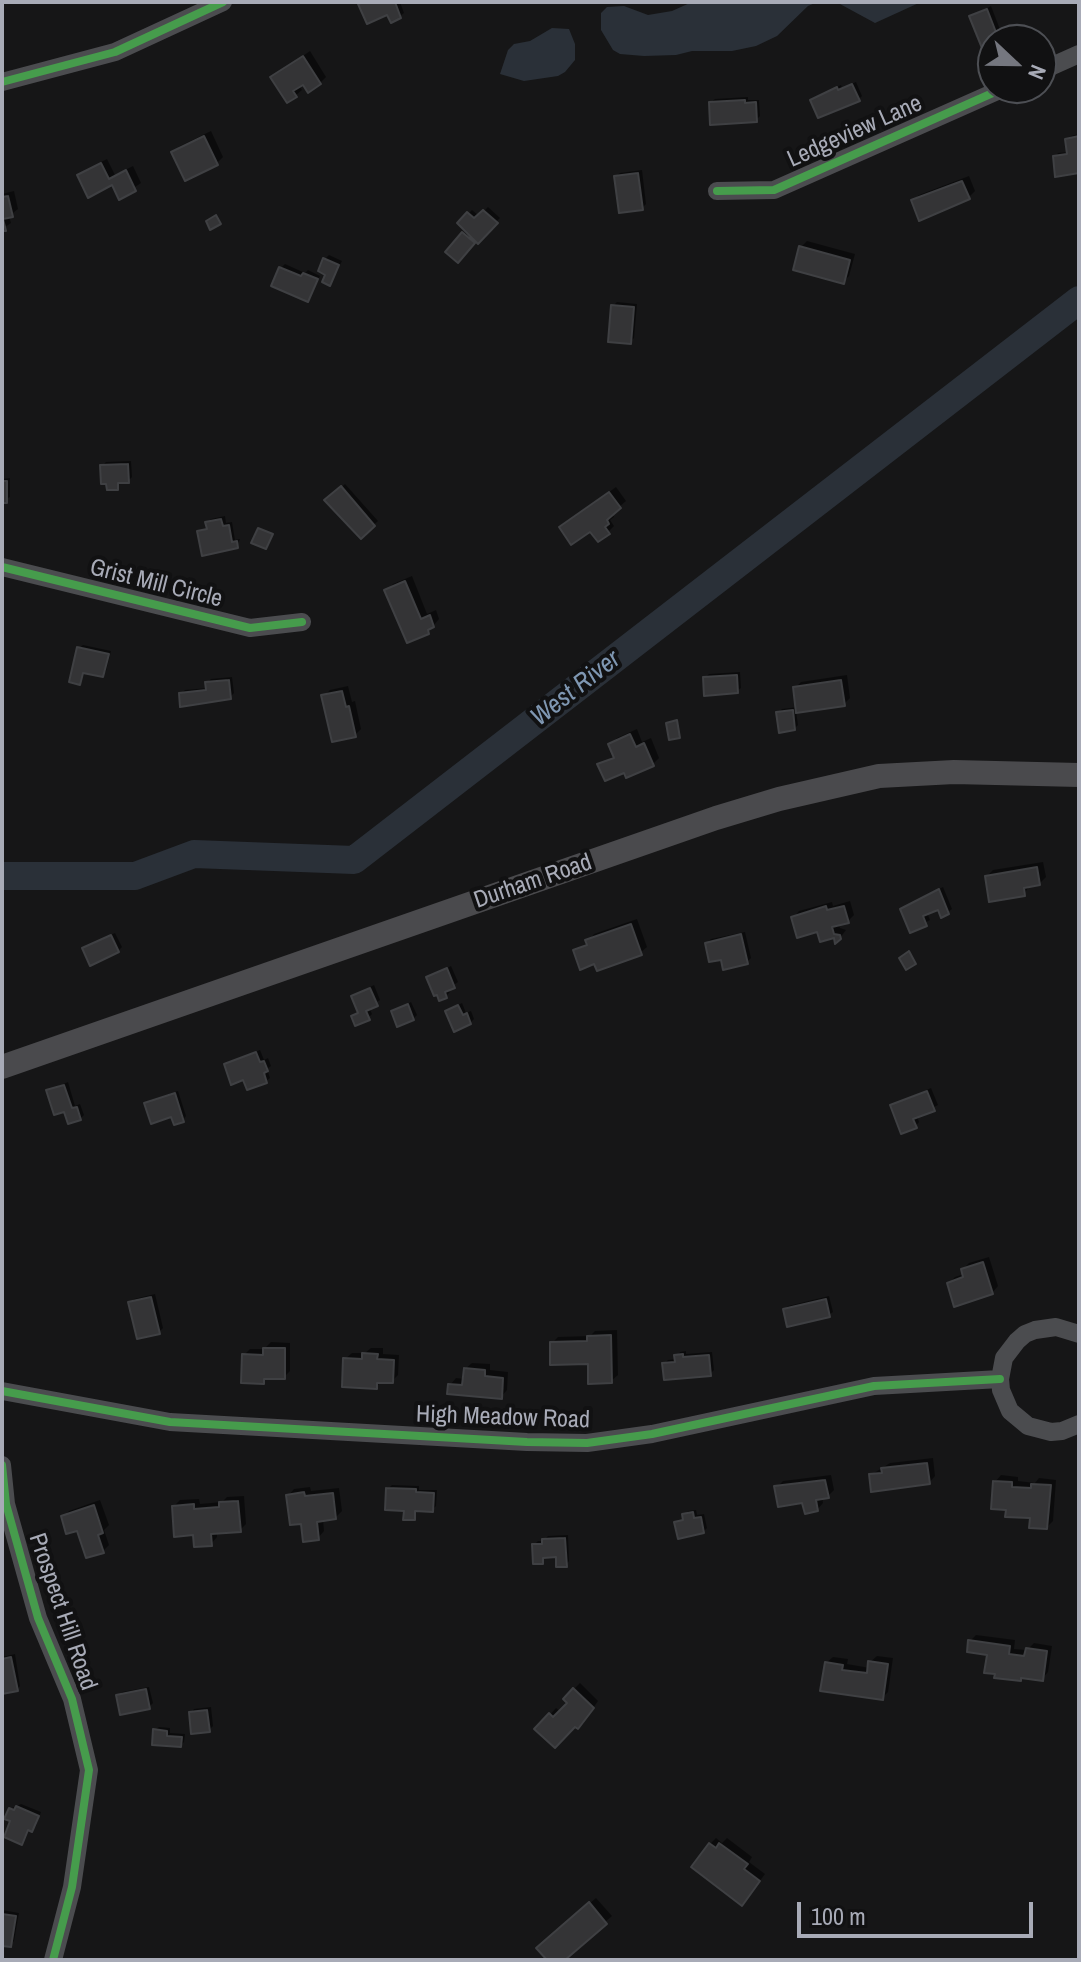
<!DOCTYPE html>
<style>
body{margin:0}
#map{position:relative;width:1081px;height:1962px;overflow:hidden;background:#161617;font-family:"Archivo Narrow",sans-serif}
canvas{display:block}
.frame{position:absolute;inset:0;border:4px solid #a8abb7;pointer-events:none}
.north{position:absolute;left:977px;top:24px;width:80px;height:80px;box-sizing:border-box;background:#111112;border:2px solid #4d4f54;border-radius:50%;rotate:112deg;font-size:22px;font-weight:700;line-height:32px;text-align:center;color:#a8abb7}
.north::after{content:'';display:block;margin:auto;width:28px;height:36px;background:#75777f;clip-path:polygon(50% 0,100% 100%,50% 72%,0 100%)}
.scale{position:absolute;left:797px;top:1902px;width:236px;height:36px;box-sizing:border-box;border:4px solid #a8abb7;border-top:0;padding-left:10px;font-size:24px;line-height:28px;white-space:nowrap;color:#a8abb7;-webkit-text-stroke:6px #111112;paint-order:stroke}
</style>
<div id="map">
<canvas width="1081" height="1962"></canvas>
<div class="frame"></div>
<div class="north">N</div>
<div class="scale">100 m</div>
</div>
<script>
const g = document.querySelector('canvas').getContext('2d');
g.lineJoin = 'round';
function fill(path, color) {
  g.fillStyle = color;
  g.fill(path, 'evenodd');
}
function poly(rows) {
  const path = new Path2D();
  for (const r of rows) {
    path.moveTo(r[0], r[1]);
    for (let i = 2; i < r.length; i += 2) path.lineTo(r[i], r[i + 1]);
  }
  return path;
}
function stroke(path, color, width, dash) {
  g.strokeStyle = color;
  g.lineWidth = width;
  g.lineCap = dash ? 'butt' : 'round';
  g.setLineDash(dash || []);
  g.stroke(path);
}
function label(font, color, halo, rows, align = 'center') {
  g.font = font + ' "Archivo Narrow",sans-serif';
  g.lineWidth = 8;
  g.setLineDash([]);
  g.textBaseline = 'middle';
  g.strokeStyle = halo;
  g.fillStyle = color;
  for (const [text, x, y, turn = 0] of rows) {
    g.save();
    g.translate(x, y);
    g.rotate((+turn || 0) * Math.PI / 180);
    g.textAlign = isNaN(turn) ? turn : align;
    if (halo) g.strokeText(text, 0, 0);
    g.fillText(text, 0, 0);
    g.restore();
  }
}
const water = poly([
 [692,2,921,2,875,23,840,4,815,3,808,6,777,36,756,46,732,51,692,51,676,55,644,56,620,54,613,50,601,30,601,13,607,7,624,6,648,15,672,11],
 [552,28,569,29,575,44,575,60,565,72,558,76,524,81,500,74,508,50,514,44,530,41]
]);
const shadow = poly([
 [364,2,400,2,404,13,400,16,361,5],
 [991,6,1004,40,993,40,993,47,972,16],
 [310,51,326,77,320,83,304,82,299,85,302,90,295,96,273,77],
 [856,82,862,96,859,99,812,100,841,85,842,88],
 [748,97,748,100,759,100,760,116,756,120,711,102,715,99],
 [211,131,223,157,217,163,173,152,180,146],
 [1079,134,1079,171,1055,157,1058,153,1069,152,1067,139,1071,136],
 [107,159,115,175,133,166,141,183,120,197,113,183,79,176,85,170],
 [642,170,646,204,642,208,616,176,620,173],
 [969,176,975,191,969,197,913,201,919,195],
 [14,191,18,209,9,216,11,223,2,229,2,194],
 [488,207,500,218,457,260,448,252,467,230,459,223,472,210,479,216],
 [807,241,855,254,849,276,843,282,801,247],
 [329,255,342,261,330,284,325,259],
 [285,264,305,273,308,270,320,276,307,300,281,268],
 [617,302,637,304,634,338,630,342,613,306],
 [131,461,132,477,128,481,121,481,117,488,102,466,106,462],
 [10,478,10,497,2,501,2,479],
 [345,484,378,521,361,536,327,501],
 [616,487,626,501,612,513,614,517,610,520,614,526,608,532,561,527],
 [225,516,226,523,232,522,235,540,240,539,237,546,200,531,208,527,207,523,211,519],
 [412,576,427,614,436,610,439,619,428,632,387,591,393,584],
 [83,645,111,651,106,671,103,675,85,671,80,682,79,648],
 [740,672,741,688,737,691,705,678,709,674],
 [847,675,850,698,844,704,796,711,798,725,795,728,778,713,782,709,798,707,795,688,801,682],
 [232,677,234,693,230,697,181,694,185,690,208,688,207,683,211,679],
 [348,686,352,702,355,701,361,729,355,735,324,696,330,690],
 [637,729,642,742,651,738,659,758,653,764,625,771,600,765,615,755,611,744,617,738],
 [1043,862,1046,877,1039,884,1030,885,1024,894,987,876,993,870],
 [943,887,952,909,948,912,939,907,927,913,930,920,912,930,919,899],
 [850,901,854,915,848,921,839,924,840,928,846,930,840,938,793,918,799,911,832,902,833,906],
 [637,919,647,947,640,953,595,962,575,951,588,942,594,934],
 [745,932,751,958,747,962,722,958,707,943,711,939],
 [115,933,122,947,118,951,88,945],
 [451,966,458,982,448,989,450,992,446,996,428,978],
 [374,985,380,1000,369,1007,372,1014,368,1018,353,1017,360,1012,353,996],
 [411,1002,417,1015,413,1019,393,1012],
 [462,1003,466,1013,471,1011,474,1019,470,1023,447,1011],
 [260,1050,264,1060,268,1058,271,1066,267,1069,270,1078,266,1081,244,1078,226,1064],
 [68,1082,75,1106,80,1104,84,1115,80,1119,65,1110,48,1091],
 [931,1088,938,1105,917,1116,919,1122,916,1126,892,1106],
 [178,1091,186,1116,183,1120,146,1104,150,1100],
 [989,1257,998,1286,992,1293,949,1283,955,1277,964,1274,963,1269,969,1263],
 [155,1294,163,1328,159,1332,130,1303,134,1299],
 [829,1296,833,1312,829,1315,785,1309,788,1306],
 [617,1330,618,1375,611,1381,590,1362,552,1343,558,1337,590,1336,595,1331],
 [271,1342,290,1343,290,1371,284,1377,268,1377,263,1382,244,1355,250,1349,264,1349],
 [371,1348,383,1348,383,1354,399,1355,398,1375,392,1381,382,1381,376,1387,345,1359,352,1353,365,1353],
 [686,1351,686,1354,712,1352,714,1370,710,1374,664,1364,668,1360,677,1359,680,1352],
 [472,1363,490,1364,490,1370,508,1372,507,1390,501,1397,450,1385,456,1378,465,1379,465,1369],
 [933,1458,935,1476,929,1483,871,1475,890,1463],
 [831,1475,834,1490,828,1496,822,1497,823,1503,817,1510,777,1487,783,1481],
 [1001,1475,1018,1477,1018,1481,1035,1483,1039,1478,1056,1480,1053,1521,1047,1527,1032,1517,1008,1508,995,1482],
 [392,1485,419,1486,419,1490,437,1490,436,1506,432,1510,418,1509,414,1518,388,1489],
 [310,1487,311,1491,339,1488,342,1511,336,1517,323,1519,324,1531,318,1538,303,1522,288,1496,294,1489],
 [244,1496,246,1524,240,1530,217,1532,217,1537,211,1544,195,1533,174,1506,180,1500,199,1499,200,1504,222,1502,227,1497],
 [100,1500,109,1525,104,1530,109,1545,103,1551,63,1517,69,1511],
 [696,1510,697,1515,704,1514,707,1528,703,1532,677,1523,685,1518,688,1511],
 [568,1535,569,1561,566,1565,558,1555,546,1555,542,1562,534,1545,538,1541,543,1541,548,1536],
 [976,1635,1015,1640,1014,1649,1027,1650,1034,1643,1052,1646,1048,1672,1042,1679,1023,1676,1020,1679,989,1653,970,1641],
 [15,1654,20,1686,17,1690,2,1692,2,1657],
 [877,1656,893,1658,888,1692,882,1698,826,1663,833,1657,848,1659,847,1664,870,1668,870,1662],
 [580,1683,598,1701,584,1721,537,1729,556,1708,561,1712,570,1703,565,1698],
 [149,1687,153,1703,149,1707,119,1696,122,1692],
 [211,1707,213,1726,209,1730,191,1713,194,1709],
 [159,1727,170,1728,170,1733,185,1734,184,1742,181,1745,155,1730],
 [21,1804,41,1812,36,1826,32,1830,29,1829,21,1843,10,1809],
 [716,1838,722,1843,727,1838,752,1857,749,1862,765,1874,748,1897,710,1844],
 [596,1898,612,1916,562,1960,550,1960,545,1942],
 [2,1910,19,1913,14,1941,10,1945,2,1944]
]);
const river = poly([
 [2,876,135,876,194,854,354,860,1079,300]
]);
const building = poly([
 [364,2,395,2,401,18,391,23,387,15,367,24,358,4,364,2],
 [987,9,999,40,993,40,993,50,984,53,969,16,987,9],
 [303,56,321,84,308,93,303,85,293,91,297,97,287,103,270,77,303,56],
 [852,84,860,101,818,118,810,100,837,87,838,90,852,84],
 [745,100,745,103,756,102,757,122,710,125,709,102,745,100],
 [204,136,218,165,185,181,171,152,204,136],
 [1079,136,1079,173,1055,177,1053,156,1067,154,1065,139,1079,136],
 [101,163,109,179,126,170,136,191,119,200,112,185,88,198,77,175,101,163],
 [638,173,643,210,619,213,614,176,638,173],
 [962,181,970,199,919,221,911,200,962,181],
 [8,196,13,217,3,219,6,231,2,231,2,197,8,196],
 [483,210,498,223,478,244,457,223,467,212,474,218,483,210],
 [216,215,221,224,210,230,206,221,216,215],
 [462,232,475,243,458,263,445,252,462,232],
 [799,246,850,260,844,284,793,270,799,246],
 [323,258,339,265,330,286,322,282,325,275,318,271,323,258],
 [279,267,301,276,303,273,318,279,308,302,271,286,279,267],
 [611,305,634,307,631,344,608,342,611,305],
 [128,464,129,483,118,483,118,490,107,490,106,484,101,484,100,465,128,464],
 [2,481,7,481,7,503,2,503,2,481],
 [341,486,375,526,361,539,324,500,341,486],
 [609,492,621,508,607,520,609,524,605,527,610,534,598,542,590,532,571,545,559,527,609,492],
 [221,519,223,526,229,525,232,542,237,541,238,548,202,556,197,531,207,529,205,522,221,519],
 [258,528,273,534,266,549,251,543,258,528],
 [405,581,421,619,430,615,434,627,428,630,429,634,407,643,384,590,405,581],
 [77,647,109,654,103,677,83,673,80,685,69,682,77,647],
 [737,675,738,693,704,696,703,677,737,675],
 [229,680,231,699,180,707,179,693,206,690,205,682,229,680],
 [841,680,845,706,796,713,793,687,841,680],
 [342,691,346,707,349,706,356,737,332,742,321,695,342,691],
 [793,710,795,730,779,733,776,712,793,710],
 [677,720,680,738,669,740,666,723,677,720],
 [630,734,636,747,644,743,654,766,626,778,624,773,605,781,597,764,614,758,608,744,630,734],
 [1037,867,1040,885,1024,888,1025,896,989,902,985,876,1037,867],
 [939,889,949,914,941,918,938,910,923,916,927,926,910,933,900,909,939,889],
 [826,906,827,910,844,906,849,923,832,927,834,934,840,935,841,939,835,944,834,938,820,942,817,932,797,938,791,917,826,906],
 [631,924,642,955,597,971,594,964,580,970,573,950,587,945,585,940,631,924],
 [741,934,748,964,723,970,721,960,709,962,705,943,741,934],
 [111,935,119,952,90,966,82,948,111,935],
 [909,951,916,964,906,970,899,958,909,951],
 [447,968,455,988,445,992,447,998,439,1001,437,995,434,996,426,977,447,968],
 [370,988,378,1006,366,1011,370,1020,355,1026,351,1016,358,1013,351,996,370,988],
 [408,1004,414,1020,397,1027,391,1011,408,1004],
 [458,1005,463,1015,467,1013,471,1024,454,1032,445,1011,458,1005],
 [256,1052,260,1062,264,1061,268,1071,264,1073,267,1083,247,1090,243,1080,231,1085,224,1064,256,1052],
 [64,1085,72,1108,77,1107,81,1120,68,1124,64,1112,54,1115,46,1090,64,1085],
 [927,1091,935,1111,913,1119,917,1128,901,1134,890,1105,927,1091],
 [175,1093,184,1122,174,1125,171,1117,151,1124,144,1103,175,1093],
 [983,1262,993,1294,954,1307,947,1283,963,1277,961,1269,983,1262],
 [151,1297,160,1334,137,1339,128,1302,151,1297],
 [826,1299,830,1317,787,1327,783,1309,826,1299],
 [611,1335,612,1383,588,1384,588,1364,550,1365,550,1342,587,1341,587,1336,611,1335],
 [263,1348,285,1348,285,1379,264,1379,264,1384,241,1383,242,1354,263,1355,263,1348],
 [362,1353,378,1354,377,1359,394,1360,393,1383,377,1383,377,1389,342,1387,343,1358,362,1359,362,1353],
 [683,1354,683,1357,709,1355,711,1376,664,1380,662,1363,675,1362,674,1355,683,1354],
 [464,1368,485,1370,485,1376,503,1378,502,1399,447,1394,448,1384,462,1385,464,1368],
 [927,1463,930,1484,871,1492,869,1474,882,1473,881,1468,927,1463],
 [825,1480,829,1498,816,1500,818,1511,805,1514,802,1503,778,1507,774,1486,825,1480],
 [993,1481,1012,1482,1012,1487,1031,1488,1031,1484,1051,1485,1047,1529,1029,1528,1030,1518,1005,1517,1006,1510,991,1509,993,1481],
 [386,1488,416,1489,416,1492,434,1493,433,1512,415,1511,415,1520,403,1520,404,1511,385,1510,386,1488],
 [304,1492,305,1496,333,1493,336,1519,317,1522,319,1540,303,1542,301,1524,290,1525,286,1495,304,1492],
 [238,1501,241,1532,211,1534,212,1546,194,1547,193,1535,174,1537,172,1506,194,1504,194,1509,219,1507,219,1502,238,1501],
 [94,1505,103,1533,98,1535,104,1553,86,1558,77,1531,66,1534,61,1516,94,1505],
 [693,1512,694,1518,701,1517,704,1533,678,1539,674,1522,683,1520,682,1514,693,1512],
 [565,1538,567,1567,556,1567,556,1557,543,1558,543,1564,533,1564,532,1544,542,1544,542,1539,565,1538],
 [968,1640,1010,1646,1009,1654,1024,1656,1026,1648,1047,1651,1043,1681,1021,1678,1021,1681,994,1678,995,1674,984,1673,987,1655,967,1652,968,1640],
 [11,1657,18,1691,2,1694,2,1659,11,1657],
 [868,1661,888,1664,883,1700,820,1691,825,1662,843,1665,842,1670,867,1673,868,1661],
 [573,1688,594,1708,578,1729,575,1727,555,1748,534,1729,549,1713,553,1717,567,1703,563,1699,573,1688],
 [146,1689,150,1709,120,1715,116,1695,146,1689],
 [207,1710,210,1732,191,1734,189,1712,207,1710],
 [153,1729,167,1731,167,1736,182,1737,181,1747,152,1745,153,1729],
 [16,1806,39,1816,32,1832,28,1830,22,1845,4,1837,10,1821,4,1819,9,1808,14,1810,16,1806],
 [709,1843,716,1848,719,1843,748,1864,744,1869,760,1881,742,1906,691,1867,709,1843],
 [589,1902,607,1924,565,1960,547,1960,536,1948,589,1902],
 [2,1914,16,1916,11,1947,2,1946,2,1914]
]);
const street = poly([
 [1041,71,1079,54],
 [2,82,115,52,223,2],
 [717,191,774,190,1004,88],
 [2,567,250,628,302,622],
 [1079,1334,1056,1327,1035,1330,1025,1334,1017,1341,1004,1358,1000,1379,1001,1390,1010,1411,1028,1426,1051,1432,1062,1431,1079,1424],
 [2,1391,170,1422,527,1442,587,1443,652,1434,874,1386,1000,1379],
 [2,1465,6,1504,38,1618,72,1699,89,1770,72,1887,53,1960]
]);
const secondary = poly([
 [2,1067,716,818,779,799,879,776,954,772,1079,775]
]);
const cycleway = poly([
 [2,82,115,52,223,2],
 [717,191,774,190,1004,88],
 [2,567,250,628,302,622],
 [2,1391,170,1422,527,1442,587,1443,652,1434,874,1386,1000,1379],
 [2,1465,6,1504,38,1618,72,1699,89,1770,72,1887,53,1960]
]);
const streetNames = [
 ["Ledgeview Lane",855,132,-24],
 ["Grist Mill Circle",156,584,14],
 ["Durham Road",533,882,-19],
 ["High Meadow Road",503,1418,2],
 ["Prospect Hill Road",62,1612,71]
];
const waterNames = [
 ["West River",576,689,-38]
];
fill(water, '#2a3038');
fill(shadow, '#0007');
stroke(river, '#2a3038', 28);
fill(building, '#343436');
stroke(building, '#3f4043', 2);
stroke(street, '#4b4c4f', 18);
stroke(secondary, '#4a4a4d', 24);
stroke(cycleway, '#469c4c', 8);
label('24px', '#a8abb7', '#111112', streetNames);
label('italic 26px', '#7f97b2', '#111112', waterNames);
</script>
